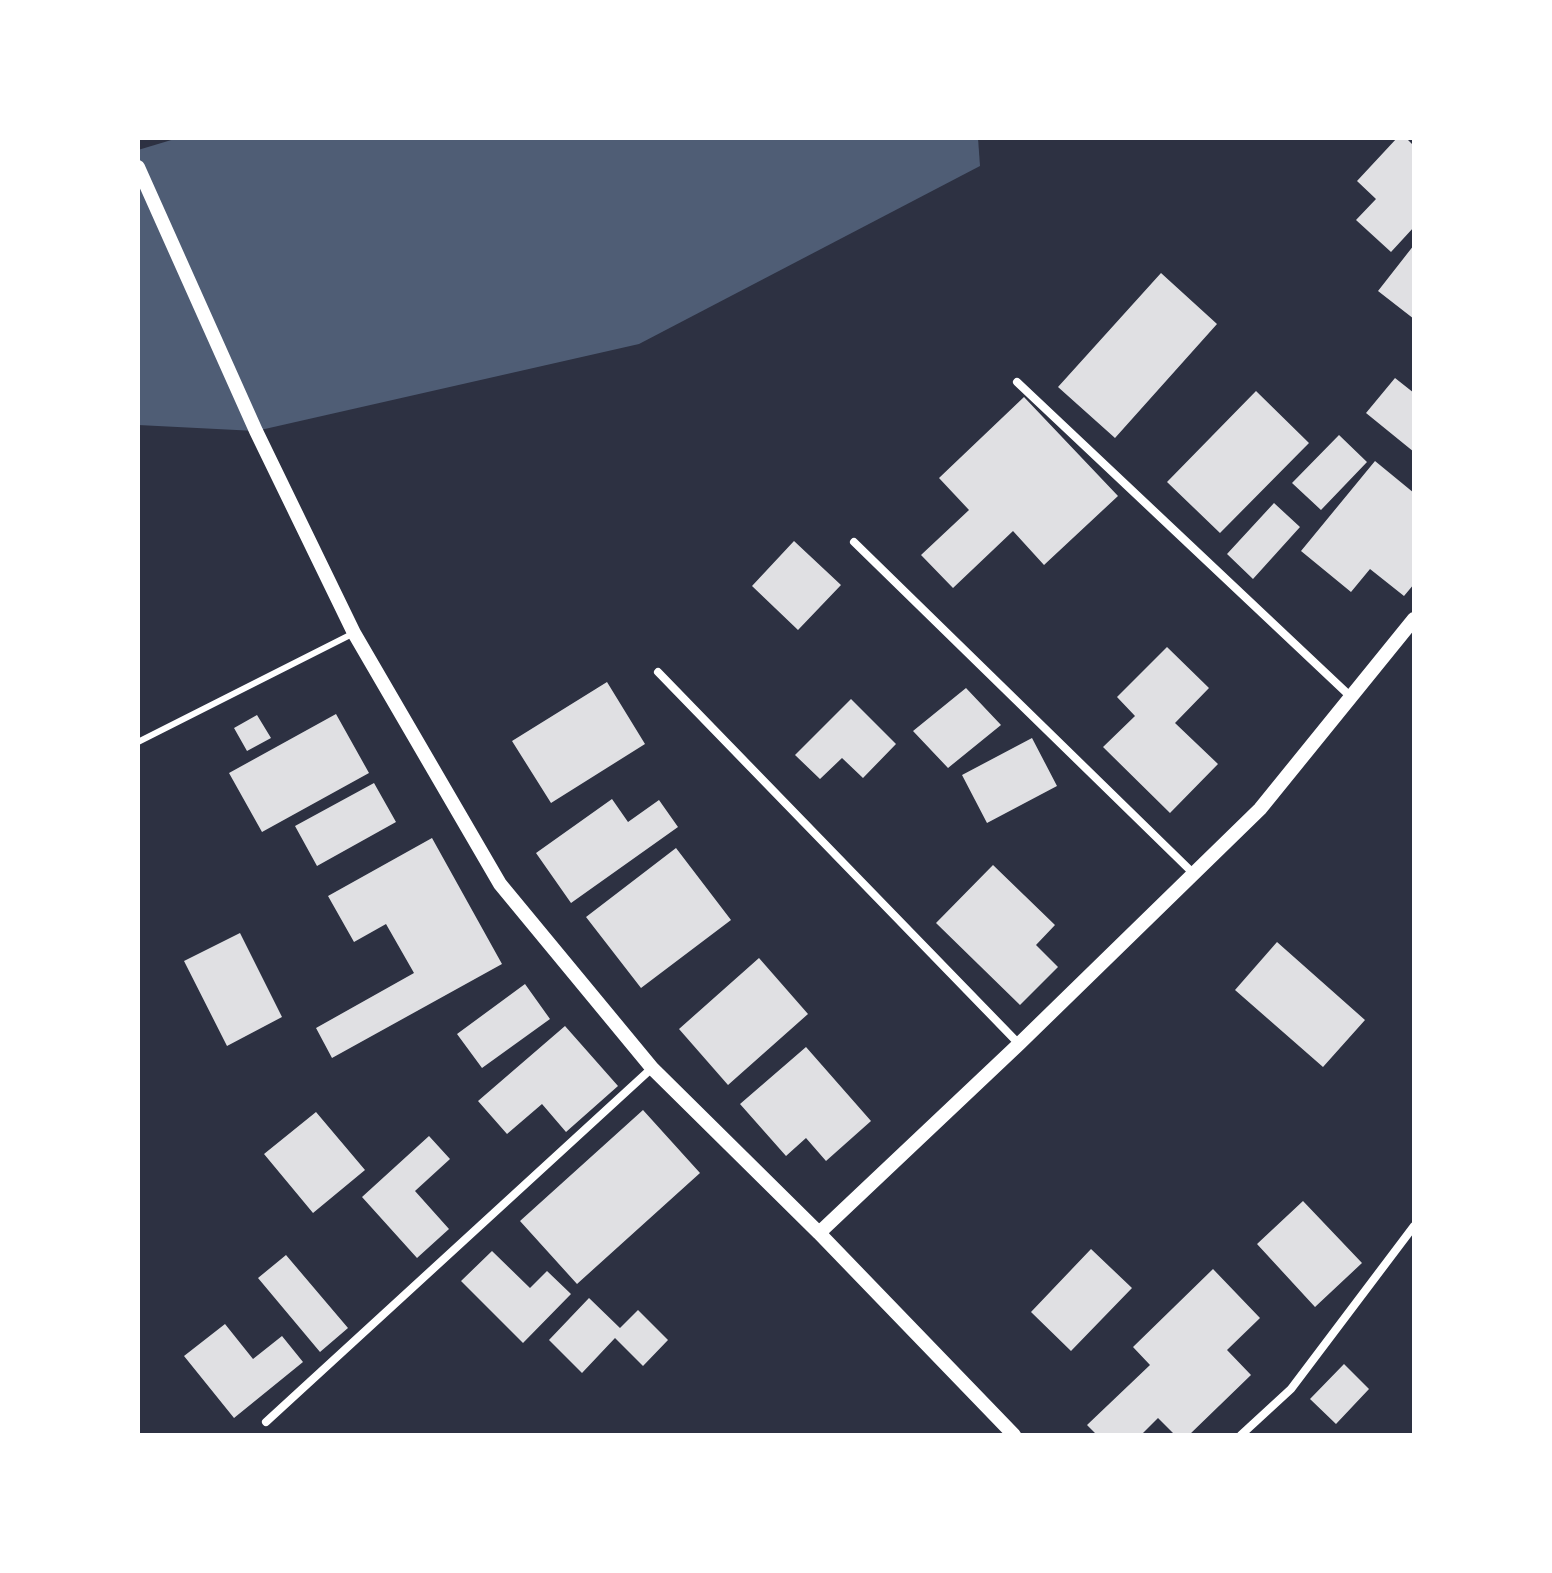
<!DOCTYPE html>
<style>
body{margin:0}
#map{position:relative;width:1552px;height:1573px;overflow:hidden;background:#2d3142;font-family:Montserrat,sans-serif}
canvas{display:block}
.frame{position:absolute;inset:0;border:140px solid #fff;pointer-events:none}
</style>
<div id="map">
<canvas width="1552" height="1573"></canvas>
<div class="frame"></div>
</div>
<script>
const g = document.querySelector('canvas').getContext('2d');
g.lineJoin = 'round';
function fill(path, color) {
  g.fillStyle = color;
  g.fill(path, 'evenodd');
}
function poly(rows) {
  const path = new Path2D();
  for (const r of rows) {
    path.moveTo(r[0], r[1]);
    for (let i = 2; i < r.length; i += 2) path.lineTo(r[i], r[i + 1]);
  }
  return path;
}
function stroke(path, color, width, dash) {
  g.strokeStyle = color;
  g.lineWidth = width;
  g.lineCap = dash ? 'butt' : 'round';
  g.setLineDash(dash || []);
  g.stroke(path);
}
const water = poly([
 [178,138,978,138,980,166,639,344,256,431,138,425,138,150]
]);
const building = poly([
 [1397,138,1406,138,1414,146,1414,227,1391,252,1356,220,1376,199,1357,181],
 [1414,245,1414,319,1378,291],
 [1161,273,1217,324,1115,438,1058,387],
 [1395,378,1414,393,1414,452,1366,413],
 [1256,391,1309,443,1220,533,1167,482],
 [1024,397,1118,496,1044,565,1013,531,953,588,921,555,969,510,939,478],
 [1339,435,1367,462,1321,510,1292,483],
 [1375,461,1414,493,1414,584,1404,596,1370,569,1351,592,1301,551],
 [1274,503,1300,527,1253,579,1227,554],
 [794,541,841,585,798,630,752,586],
 [1167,647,1209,688,1175,723,1218,764,1170,813,1103,747,1135,716,1117,697],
 [607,682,645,744,551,803,512,741],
 [966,688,1001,725,948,768,913,731],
 [851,699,896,744,863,778,842,758,820,779,795,755],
 [336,714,369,773,262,832,229,773],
 [257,715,271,738,247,751,234,728],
 [1032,738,1057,786,987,823,962,775],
 [374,783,396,822,317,866,295,826],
 [612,799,628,822,659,800,678,827,571,903,536,853],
 [432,838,502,964,332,1058,316,1028,414,973,386,924,354,942,328,896],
 [676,848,731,920,641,988,586,917],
 [993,865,1055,925,1036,945,1058,967,1020,1005,936,923],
 [240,933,282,1017,227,1046,184,961],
 [1277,942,1365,1020,1323,1067,1235,990],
 [759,958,808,1014,728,1085,679,1029],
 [525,984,550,1019,482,1068,457,1034],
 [565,1026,618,1086,566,1132,542,1104,507,1134,478,1101],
 [806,1047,871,1121,826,1161,806,1138,786,1156,740,1104],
 [643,1110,700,1173,577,1284,520,1221],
 [316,1112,365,1170,313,1213,264,1154],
 [429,1136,450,1159,415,1191,449,1229,417,1258,362,1197],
 [1303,1201,1362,1263,1315,1307,1257,1244],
 [1091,1249,1132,1288,1071,1351,1031,1312],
 [492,1251,530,1288,547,1271,571,1294,523,1343,461,1281],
 [286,1255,348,1328,320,1352,258,1278],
 [1213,1269,1260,1318,1227,1350,1251,1375,1189,1435,1175,1435,1158,1418,1141,1435,1097,1435,1087,1425,1150,1365,1133,1347],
 [589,1298,620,1328,638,1310,668,1340,643,1366,615,1338,582,1373,549,1340],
 [225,1324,253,1359,282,1336,303,1362,234,1418,184,1356],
 [1344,1364,1369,1389,1336,1424,1310,1399]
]);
const service = poly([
 [138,742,354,633]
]);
const minor = poly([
 [1017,382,1351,697],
 [854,542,1194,874],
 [658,672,1019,1044],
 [266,1422,652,1068],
 [1241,1435,1291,1389,1414,1226]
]);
const tertiary = poly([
 [138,167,256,431,354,633,500,884,652,1068,819,1233,1014,1435],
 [819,1233,1019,1044,1260,809,1414,619]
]);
fill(water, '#4f5d75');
fill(building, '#e0e0e3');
stroke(service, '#fff', 6);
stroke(minor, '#fff', 8);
stroke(tertiary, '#fff', 14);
</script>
